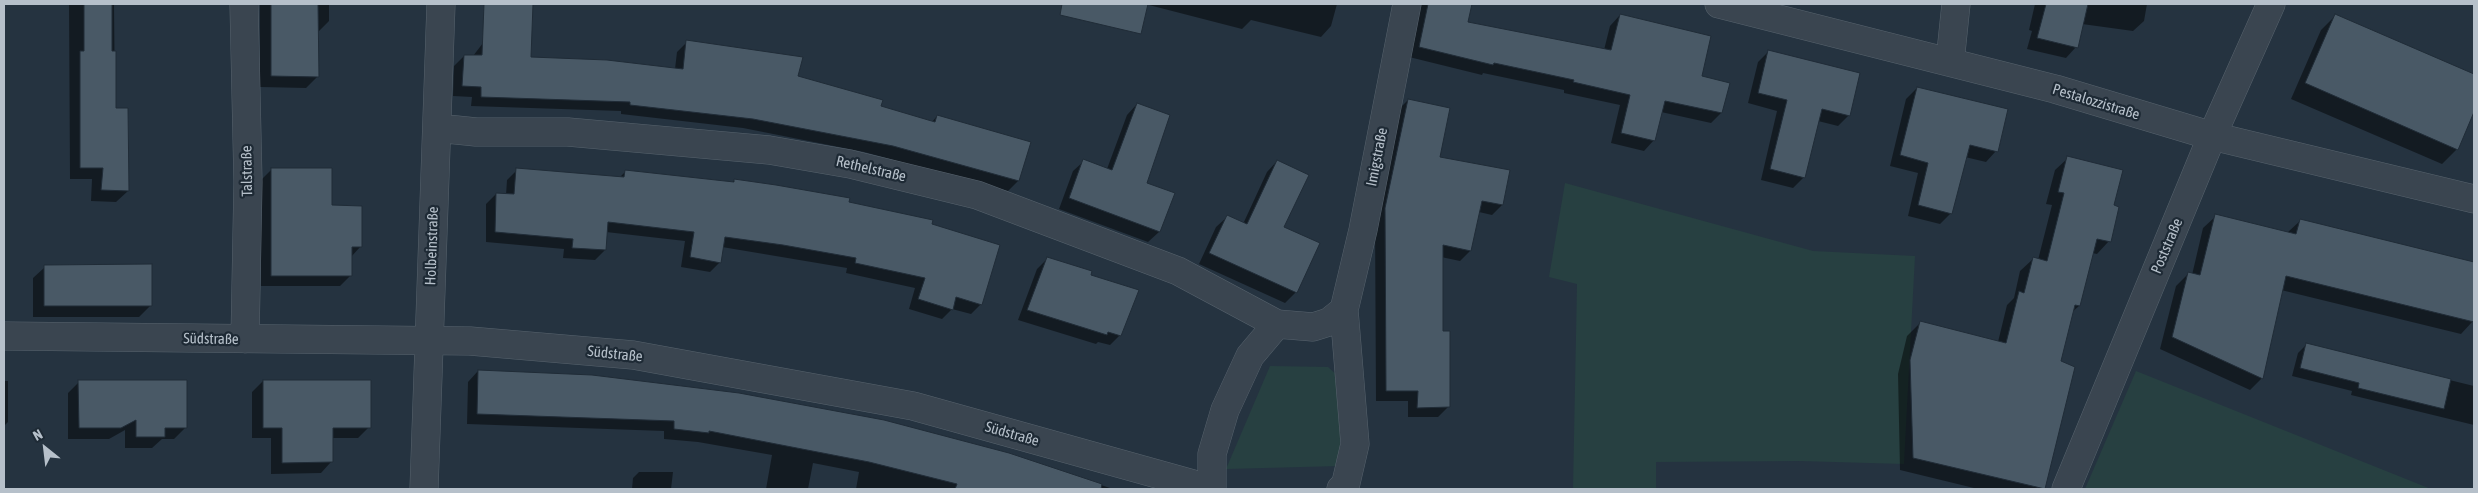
<!DOCTYPE html>
<meta charset="utf-8">
<style>
body{margin:0}
#map{position:relative;width:2478px;height:493px;overflow:hidden;background:#253340;font-family:"Asap Condensed",sans-serif}
canvas{display:block}
.frame{position:absolute;inset:0;border:5px solid #b6c0ca;pointer-events:none}
.north{position:absolute;left:20px;top:423px;width:50px;height:50px;-webkit-text-stroke:4px #1e2a35;paint-order:stroke;rotate:331deg;font-size:14px;font-weight:700;line-height:20px;text-align:center;color:#b6c0ca}
.north::after{content:'';display:block;margin:auto;width:18px;height:22px;background:#b6c0ca;clip-path:polygon(50% 0,100% 100%,50% 72%,0 100%)}
</style>
<div id="map">
<canvas width="2478" height="493"></canvas>
<div class="frame"></div>
<div class="north">N</div>
</div>
<script>
const g = document.querySelector('canvas').getContext('2d');
g.lineJoin = 'round';
function fill(path, color) {
  g.fillStyle = color;
  g.fill(path, 'evenodd');
}
function poly(rows) {
  const path = new Path2D();
  for (const r of rows) {
    path.moveTo(r[0], r[1]);
    for (let i = 2; i < r.length; i += 2) path.lineTo(r[i], r[i + 1]);
  }
  return path;
}
function stroke(path, color, width, dash) {
  g.strokeStyle = color;
  g.lineWidth = width;
  g.lineCap = dash ? 'butt' : 'round';
  g.setLineDash(dash || []);
  g.stroke(path);
}
function label(font, color, halo, rows, align = 'center') {
  g.font = font + ' "Asap Condensed",sans-serif';
  g.lineWidth = 4.5;
  g.setLineDash([]);
  g.textBaseline = 'middle';
  g.strokeStyle = halo;
  g.fillStyle = color;
  for (const [text, x, y, turn = 0] of rows) {
    g.save();
    g.translate(x, y);
    g.rotate((+turn || 0) * Math.PI / 180);
    g.textAlign = isNaN(turn) ? turn : align;
    if (halo) g.strokeText(text, 0, 0);
    g.fillText(text, 0, 0);
    g.restore();
  }
}
const green = poly([
 [1565,183,1813,251,1915,256,1904,464,1800,461,1656,462,1656,489,1573,489,1577,284,1549,277],
 [1270,366,1328,367,1340,378,1340,466,1226,469],
 [2136,371,2431,489,2085,489]
]);
const shadow = poly([
 [69,4,114,4,115,109,128,191,116,202,91,201,92,179,70,179],
 [260,4,329,4,329,21,317,33,318,76,306,88,260,87],
 [1145,4,1337,4,1331,26,1321,37,1251,20,1242,29],
 [1420,4,1471,4,1467,23,1604,50,1610,26,1620,15,1721,113,1711,123,1661,112,1654,140,1644,151,1611,143,1620,105,1564,93,1564,90,1483,73,1482,75,1409,57],
 [2035,4,2147,4,2144,21,2133,31,2082,24,2076,47,2066,58,2027,49,2032,31,2029,30],
 [2336,15,2474,75,2474,109,2457,149,2442,164,2291,99,2321,30],
 [687,42,796,76,880,107,932,122,937,116,1029,143,1018,181,1008,191,864,152,743,128,621,114,621,111,471,106,472,97,453,96,454,66,464,56,473,56,483,43,529,58,675,69,677,52],
 [1768,52,1849,115,1838,126,1818,121,1804,177,1793,188,1761,180,1777,111,1748,103,1758,62],
 [1917,88,1996,151,1986,162,1965,157,1951,213,1940,224,1908,216,1918,173,1890,166,1906,99],
 [1408,100,1439,158,1502,205,1492,215,1479,212,1470,251,1460,261,1441,257,1442,332,1448,407,1438,417,1408,417,1408,401,1376,401,1375,219,1398,110],
 [1137,104,1145,183,1173,194,1159,232,1148,242,1059,209,1073,171,1084,161,1107,169,1127,115],
 [2068,158,2113,206,2109,241,2097,254,2092,253,2079,306,2071,313,2059,361,2074,368,2044,489,1978,489,1900,470,1898,374,1907,336,1920,323,1998,342,2007,305,2014,298,2020,271,2033,259,2038,260,2052,205,2046,204,2055,170],
 [1277,161,1283,227,1296,292,1285,303,1199,264,1216,227,1227,217,1243,224,1267,172],
 [271,170,331,206,361,246,351,257,350,276,340,286,261,286,261,180],
 [517,170,619,178,626,171,731,183,735,180,848,203,931,225,981,304,971,314,952,309,942,319,909,309,915,288,846,273,847,268,722,247,720,262,710,272,681,267,685,241,606,232,605,250,595,260,563,258,564,249,486,242,486,204,496,194,506,195,507,180],
 [2216,216,2288,232,2301,220,2474,263,2473,321,2461,334,2281,290,2262,378,2250,390,2160,349,2176,286,2188,274,2192,275,2203,228],
 [1047,259,1090,276,1120,335,1110,345,1098,342,1096,344,1018,320,1037,269],
 [45,267,151,305,139,317,33,317,33,278],
 [2306,345,2474,386,2474,425,2351,395,2352,391,2292,376,2298,353],
 [478,371,1008,454,1113,489,856,489,859,472,813,463,808,489,766,489,772,455,698,442,664,439,664,431,467,424,468,382],
 [4,381,8,381,8,422,4,426],
 [263,381,369,427,358,438,332,438,331,462,321,473,271,474,271,438,252,438,252,392],
 [79,382,185,428,174,439,162,439,152,448,125,448,125,430,109,439,68,439,68,393],
 [639,472,673,472,671,489,632,489,633,478]
]);
const building = poly([
 [84,4,112,4,112,51,116,51,116,108,128,108,129,191,101,190,103,168,80,168,80,51,84,51,84,4],
 [271,4,318,4,319,77,271,76,271,4],
 [484,4,533,4,531,57,607,60,683,69,686,40,803,57,798,76,883,100,881,106,935,122,937,115,1031,142,1019,181,893,146,753,119,630,105,630,102,481,97,481,87,462,86,464,55,482,55,484,4],
 [1062,4,1148,4,1141,34,1060,15,1062,4],
 [1428,4,1472,4,1468,22,1611,50,1620,14,1711,36,1702,76,1730,83,1722,113,1665,101,1655,141,1621,133,1630,95,1573,82,1574,80,1494,63,1493,65,1419,47,1428,4],
 [2046,4,2088,4,2078,48,2037,38,2046,4],
 [2335,14,2474,74,2474,112,2458,150,2305,83,2335,14],
 [1768,50,1860,73,1850,116,1822,109,1805,178,1770,169,1787,100,1758,93,1768,50],
 [1917,87,2008,109,1998,152,1970,145,1952,214,1918,205,1928,163,1900,155,1917,87],
 [1408,99,1450,108,1440,157,1510,170,1503,205,1482,201,1471,251,1443,245,1443,331,1450,331,1450,407,1417,408,1418,391,1386,391,1385,208,1408,99],
 [1137,103,1170,115,1147,183,1175,193,1160,232,1069,198,1083,159,1112,170,1137,103],
 [2067,156,2123,170,2114,205,2119,207,2111,242,2097,239,2080,306,2075,305,2061,361,2075,367,2045,489,1913,458,1910,360,1920,321,2006,343,2019,291,2024,293,2033,257,2047,261,2064,193,2058,192,2067,156],
 [1277,160,1309,175,1284,227,1320,243,1297,293,1209,253,1227,215,1247,224,1277,160],
 [271,168,332,168,332,205,362,206,362,247,352,247,352,276,271,276,271,168],
 [516,168,624,177,625,170,734,182,734,179,776,185,850,198,849,202,933,220,932,224,1000,245,982,305,956,297,953,310,918,299,925,278,855,263,856,258,783,245,725,237,721,263,690,257,694,232,608,222,606,250,572,248,573,239,495,232,496,193,514,194,516,168],
 [2215,214,2296,234,2300,219,2474,262,2474,322,2286,276,2263,379,2172,337,2188,272,2200,275,2215,214],
 [1047,257,1092,271,1091,275,1139,290,1121,336,1108,332,1107,335,1027,310,1047,257],
 [152,264,152,306,44,306,44,265,152,264],
 [2306,343,2451,379,2444,409,2358,388,2359,383,2300,368,2306,343],
 [478,370,592,375,739,393,884,420,1009,453,1102,484,1101,489,955,489,957,484,869,462,709,431,709,433,674,429,674,421,477,414,478,370],
 [78,380,187,380,187,428,165,428,165,437,136,437,136,420,121,428,79,428,78,380],
 [263,380,371,380,371,428,333,428,333,462,282,463,282,428,263,428,263,380]
]);
const street = poly([
 [244,4,248,182,245,339],
 [1719,4,2055,89,2212,136,2474,199],
 [1950,62,1956,4],
 [437,128,476,132,568,132,769,150,850,164,977,195,1178,271,1277,324,1313,327,1329,322,1344,310],
 [4,336,470,341,633,355,913,406,1211,489],
 [424,489,441,4],
 [1212,489,1212,454,1225,410,1250,356,1277,324],
 [1341,489,1345,487,1355,444,1344,310,1363,230,1407,4],
 [2066,489,2212,136,2271,4]
]);
const streetNames = [
 ["Pestalozzistraße",2096,102,17],
 ["Imigstraße",1377,157,-79],
 ["Rethelstraße",871,169,13],
 ["Talstraße",247,171,-91],
 ["Holbeinstraße",432,246,-88],
 ["Poststraße",2167,246,-67],
 ["Südstraße",211,339,1],
 ["Südstraße",615,354,6],
 ["Südstraße",1012,434,16]
];
fill(green, '#274041');
fill(shadow, '#0007');
fill(building, '#495966');
stroke(building, '#202c37', 1);
stroke(street, '#57636d', 29);
stroke(street, '#3a4550', 28);
label('15px', '#b6c0ca', '#1e2a35', streetNames);
</script>
